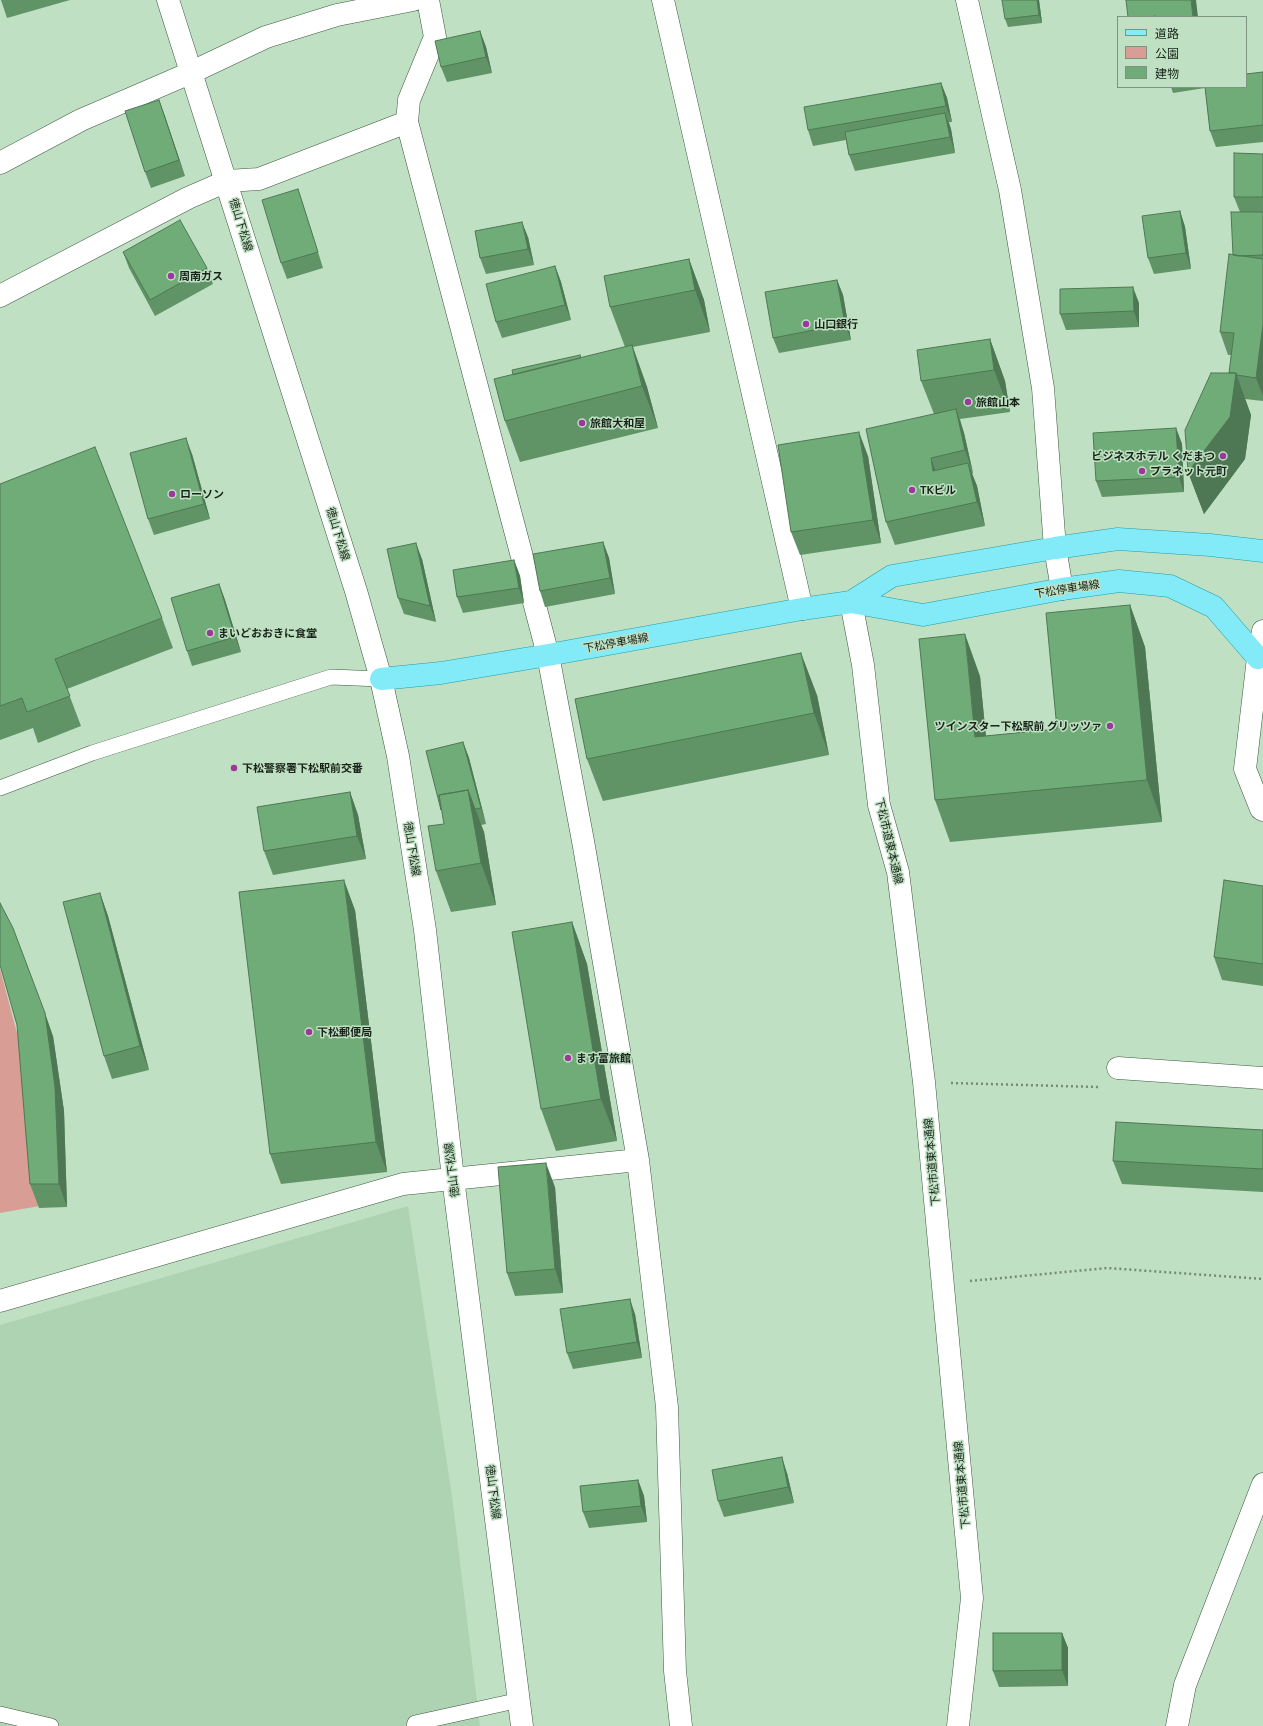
<!DOCTYPE html>
<meta charset="utf-8">
<style>
body{margin:0}
#map{position:relative;width:1263px;height:1726px;overflow:hidden;background:#c0e0c3;font-family:Ubuntu,"Noto Sans JP",sans-serif}
canvas{display:block}
.legend{position:absolute;left:1117px;top:16px;width:130px;height:72px;box-sizing:border-box;background:#c0e0c3;border:1px solid #7c947f;margin:0;padding:5px 7px;list-style:none;font-size:12px;color:#172318}
.legend li{display:flex;align-items:center;gap:8px;height:20px}
.legend b{width:20px;border:1px solid #7c947f}
</style>
<div id="map">
<canvas width="1263" height="1726"></canvas>
<ul class="legend">
<li><b style="height:5px;background:#82ebf7"></b>道路</li>
<li><b style="height:11px;background:#d89d94"></b>公園</li>
<li><b style="height:11px;background:#70ac78"></b>建物</li>
</ul>
</div>
<script>
const g = document.querySelector('canvas').getContext('2d');
g.lineJoin = 'round';
function fill(path, color) {
  g.fillStyle = color;
  g.fill(path, 'evenodd');
}
function poly(rows) {
  const path = new Path2D();
  for (const r of rows) {
    path.moveTo(r[0], r[1]);
    for (let i = 2; i < r.length; i += 2) path.lineTo(r[i], r[i + 1]);
  }
  return path;
}
function stroke(path, color, width, dash) {
  g.strokeStyle = color;
  g.lineWidth = width;
  g.lineCap = dash ? 'butt' : 'round';
  g.setLineDash(dash || []);
  g.stroke(path);
}
function label(font, color, halo, rows, align = 'center') {
  g.font = font + ' Ubuntu,"Noto Sans JP",sans-serif';
  g.lineWidth = 3;
  g.setLineDash([]);
  g.textBaseline = 'middle';
  g.strokeStyle = halo;
  g.fillStyle = color;
  for (const [text, x, y, turn = 0] of rows) {
    g.save();
    g.translate(x, y);
    g.rotate((+turn || 0) * Math.PI / 180);
    g.textAlign = isNaN(turn) ? turn : align;
    if (halo) g.strokeText(text, 0, 0);
    g.fillText(text, 0, 0);
    g.restore();
  }
}
const built = poly([
 [408,1206,452,1496,480,1726,0,1726,0,1325]
]);
const green = poly([
 [0,969,62,1202,0,1213]
]);
const path = poly([
 [951,1083,1098,1087],
 [970,1281,1107,1268,1263,1279]
]);
const service = poly([
 [0,788,92,753,331,677,381,679],
 [0,1714,51,1726],
 [414,1726,415,1723,520,1700]
]);
const minor = poly([
 [428,0,435,37,409,100,407,122,548,655,583,841,638,1160,667,1407,675,1671,681,1726],
 [663,0,802,609],
 [0,163,81,120,190,73,266,37,337,15,413,0],
 [0,296,188,198,227,181,259,179,407,122],
 [851,602,863,665,879,805,898,872,924,1082,972,1598,958,1726],
 [1263,631,1258,658,1245,769,1261,809,1263,810],
 [1118,1068,1263,1078],
 [0,1301,403,1184,638,1160],
 [1177,1726,1185,1685,1263,1484]
]);
const tertiary = poly([
 [967,0,1010,190,1043,388,1055,548,1062,589]
]);
const secondary = poly([
 [168,0,356,591,381,679,398,756,425,930,453,1178,522,1726]
]);
const primary = poly([
 [851,602,892,576,1055,548,1118,539,1210,545,1263,551],
 [381,679,441,673,548,655,802,609,851,602,923,615,1062,589,1119,581,1170,586,1214,607,1258,658]
]);
const wall = poly([
 [1,0,70,0,7,18],
 [1039,0,1042,23,1008,27,1005,19],
 [480,31,486,47,492,73,447,82,441,67],
 [1263,72,1263,142,1216,147,1210,131,1205,88,1173,93,1171,87,1246,87],
 [941,83,947,98,952,122,949,122,951,129,955,153,855,171,849,155,846,140,813,146,808,130],
 [159,100,185,176,151,188,145,172],
 [1263,154,1263,401,1245,399,1251,415,1245,459,1204,514,1188,472,1229,373,1231,355,1228,355,1220,332,1240,212,1234,197],
 [298,189,303,204,323,268,287,279,281,263],
 [1180,211,1185,227,1191,269,1154,274,1148,258],
 [528,237,534,265,486,274,480,258],
 [123,252,207,268,213,284,155,316,129,268],
 [689,259,704,300,710,332,633,347,647,387,658,428,520,462,505,421,625,347,610,307],
 [555,266,561,282,571,320,502,338,496,322],
 [837,280,843,295,851,340,779,353,773,338],
 [1139,303,1139,327,1066,330,1060,314],
 [990,339,1005,381,1010,412,960,419,964,433,973,473,972,474,977,486,985,526,895,545,886,522,934,414,921,381],
 [1176,428,1182,444,1184,492,1102,497,1096,481],
 [192,454,210,519,154,535,148,519],
 [868,456,881,543,800,555,791,532],
 [0,484,162,618,173,648,67,689,81,726,38,743,33,728,0,740],
 [603,542,609,558,615,594,545,607,540,591],
 [422,559,436,622,404,614,398,598],
 [514,560,520,576,524,603,463,613,457,597],
 [219,584,225,600,241,652,192,666,187,651],
 [1130,605,1145,647,1162,822,950,842,935,800,980,676,986,736,1057,729],
 [817,695,829,755,603,801,587,759],
 [463,742,469,758,486,824,481,825,484,832,496,905,451,912,436,871,444,824],
 [350,792,358,815,366,859,273,875,264,851],
 [1263,886,1263,986,1222,980,1214,957],
 [100,893,108,916,149,1070,112,1079,104,1056],
 [355,910,387,1172,281,1184,270,1154],
 [572,922,587,964,617,1141,556,1151,541,1109],
 [53,1036,64,1111,67,1207,39,1208,30,1184],
 [1263,1130,1263,1192,1122,1184,1113,1161],
 [555,1187,563,1293,515,1296,507,1273],
 [635,1314,642,1358,573,1369,567,1353],
 [787,1473,794,1503,724,1517,718,1501],
 [638,1480,644,1496,647,1522,589,1528,583,1512],
 [1062,1633,1068,1648,1068,1686,999,1687,993,1671]
]);
const shadedWall = poly([
 [1037,0,1039,0,1042,23,1039,15],
 [1191,0,1196,0,1198,17,1193,17],
 [480,31,486,47,492,73,486,57],
 [941,83,947,98,952,122,946,106],
 [159,100,165,116,185,176,179,160],
 [945,113,951,129,955,153,950,137],
 [1180,211,1185,227,1191,269,1186,253],
 [522,222,528,237,534,265,528,249],
 [689,259,704,300,710,332,695,290],
 [555,266,561,282,571,320,565,305],
 [837,280,843,295,851,340,845,324],
 [1133,287,1139,303,1139,327,1134,311],
 [1263,324,1263,396,1256,378],
 [990,339,1005,381,1010,412,994,370],
 [632,345,647,387,658,428,642,386],
 [1236,373,1251,415,1245,459,1204,514,1188,472],
 [956,409,964,433,973,473,965,450],
 [1176,428,1182,444,1184,492,1179,477],
 [859,432,868,456,881,543,873,520],
 [186,438,192,454,210,519,204,504],
 [931,458,939,481,933,471],
 [968,463,977,486,985,526,977,502],
 [603,542,609,558,615,594,610,578],
 [416,543,422,559,436,622,430,606],
 [514,560,520,576,524,603,519,588],
 [219,584,225,600,241,652,235,637],
 [1130,605,1145,647,1162,822,1147,780],
 [965,634,980,676,990,779,975,737],
 [801,653,817,695,829,755,814,713],
 [463,742,469,758,486,824,481,808],
 [468,790,484,832,496,905,481,863],
 [350,792,358,815,366,859,357,836],
 [344,880,355,910,387,1172,376,1142],
 [100,893,108,916,149,1070,140,1046],
 [572,922,587,964,617,1141,601,1099],
 [45,1013,53,1036,64,1111,67,1207,59,1184],
 [546,1163,555,1187,563,1293,555,1269],
 [630,1299,635,1314,642,1358,637,1342],
 [782,1457,787,1473,794,1503,788,1487],
 [638,1480,644,1496,647,1522,641,1506],
 [1062,1633,1068,1648,1068,1686,1062,1670]
]);
const building = poly([
 [1002,0,1037,0,1039,15,1005,19,1002,0],
 [1126,0,1191,0,1193,17,1156,17,1156,16,1149,17,1128,17,1126,0],
 [480,31,486,57,441,67,435,41,480,31],
 [1263,72,1263,125,1210,131,1205,87,1246,87,1246,74,1263,72],
 [941,83,946,106,808,130,804,107,941,83],
 [159,100,179,160,145,172,125,111,159,100],
 [945,113,950,137,849,155,845,132,945,113],
 [1234,153,1263,154,1263,197,1234,197,1234,153],
 [298,189,318,252,281,263,262,200,298,189],
 [1180,211,1186,253,1148,258,1142,216,1180,211],
 [1231,212,1263,212,1263,255,1238,256,1233,255,1231,212],
 [180,220,207,268,150,300,123,252,180,220],
 [522,222,528,249,480,258,475,231,522,222],
 [1229,254,1263,259,1263,324,1256,378,1237,375,1236,373,1229,373,1234,333,1220,332,1229,254],
 [689,259,695,290,610,307,604,276,689,259],
 [555,266,565,305,496,322,486,284,555,266],
 [837,280,845,324,773,338,765,292,837,280],
 [1133,287,1134,311,1060,314,1060,289,1133,287],
 [990,339,994,370,921,381,917,350,990,339],
 [632,345,642,386,505,421,494,379,632,345],
 [580,355,581,358,513,375,512,370,580,355],
 [1211,373,1236,373,1230,417,1188,472,1185,430,1211,373],
 [956,409,965,450,931,458,933,471,968,463,977,502,886,522,866,429,956,409],
 [1176,428,1179,477,1096,481,1093,433,1176,428],
 [859,432,873,520,791,532,778,445,859,432],
 [186,438,204,504,148,519,130,453,186,438],
 [95,447,162,618,55,659,70,696,27,712,22,698,0,706,0,484,95,447],
 [603,542,610,578,540,591,533,554,603,542],
 [416,543,430,606,398,598,387,549,416,543],
 [514,560,519,588,457,597,453,570,514,560],
 [219,584,235,637,187,651,171,598,219,584],
 [1130,605,1147,780,935,800,919,639,965,634,975,737,1057,729,1046,613,1130,605],
 [801,653,814,713,587,759,575,699,801,653],
 [463,742,481,808,475,809,468,790,439,795,441,810,426,751,463,742],
 [468,790,481,863,436,871,428,826,444,824,439,795,468,790],
 [350,792,357,836,264,851,257,807,350,792],
 [344,880,376,1142,270,1154,239,892,344,880],
 [1224,880,1263,886,1263,964,1214,957,1224,880],
 [100,893,140,1046,104,1056,63,902,100,893],
 [0,903,13,928,45,1013,55,1087,59,1184,30,1184,17,1025,0,965,0,903],
 [572,922,601,1099,541,1109,512,932,572,922],
 [1116,1122,1263,1130,1263,1169,1113,1161,1116,1122],
 [546,1163,555,1269,507,1273,498,1167,546,1163],
 [630,1299,637,1342,567,1353,560,1309,630,1299],
 [782,1457,788,1487,718,1501,712,1470,782,1457],
 [638,1480,641,1506,583,1512,580,1486,638,1480],
 [993,1633,1062,1633,1062,1670,993,1671,993,1633]
]);
const markers = [
 [171,276,4,"#9c379c"],
 [806,324,4,"#9c379c"],
 [968,402,4,"#9c379c"],
 [582,423,4,"#9c379c"],
 [1223,456,4,"#9c379c"],
 [1142,471,4,"#9c379c"],
 [912,490,4,"#9c379c"],
 [172,494,4,"#9c379c"],
 [210,633,4,"#9c379c"],
 [1110,726,4,"#9c379c"],
 [234,768,4,"#9c379c"],
 [309,1032,4,"#9c379c"],
 [568,1058,4,"#9c379c"]
];
const streetNames = [
 ["徳山下松線",241,225,73],
 ["徳山下松線",338,534,73],
 ["下松停車場線",1067,589,-9],
 ["下松停車場線",616,643,-10],
 ["下松市道東本通線",889,841,77],
 ["徳山下松線",412,849,81],
 ["下松市道東本通線",932,1162,-95],
 ["徳山下松線",452,1170,-97],
 ["下松市道東本通線",962,1485,-95],
 ["徳山下松線",493,1492,83]
];
const poiNames = [
 ["周南ガス",179,276],
 ["山口銀行",814,324],
 ["旅館山本",976,402],
 ["旅館大和屋",590,423],
 ["ビジネスホテル くだまつ",1215,456,"right"],
 ["プラネット元町",1150,471],
 ["TKビル",920,490],
 ["ローソン",180,494],
 ["まいどおおきに食堂",218,633],
 ["ツインスター下松駅前 グリッツァ",1102,726,"right"],
 ["下松警察署下松駅前交番",242,768],
 ["下松郵便局",317,1032],
 ["ます富旅館",576,1058]
];
fill(built, '#aed3b2');
fill(green, '#d89d94');
stroke(service, '#3c583f', 16);
stroke(minor, '#3c583f', 23);
stroke(tertiary, '#3c583f', 23);
stroke(secondary, '#3c583f', 23);
stroke(primary, '#269ca6', 23);
stroke(path, '#748b76', 2.5, [2, 3]);
stroke(service, '#fff', 15);
stroke(minor, '#fff', 22);
stroke(tertiary, '#fff', 22);
stroke(secondary, '#fff', 22);
stroke(primary, '#82ebf7', 22);
fill(wall, '#609467');
fill(shadedWall, '#4e7854');
fill(building, '#70ac78');
stroke(building, '#4e7854', 1);
for (const [x, y, r, color] of markers) {
  const dot = new Path2D();
  dot.arc(x, y, r, 0, 2 * Math.PI);
  g.fillStyle = color;
  g.fill(dot);
  stroke(dot, '#c0e0c3', 1.5);
}
label('11px', '#172318', '#c0e0c3', streetNames);
label('bold 11px', '#172318', '#c0e0c3', poiNames, 'left');
</script>
